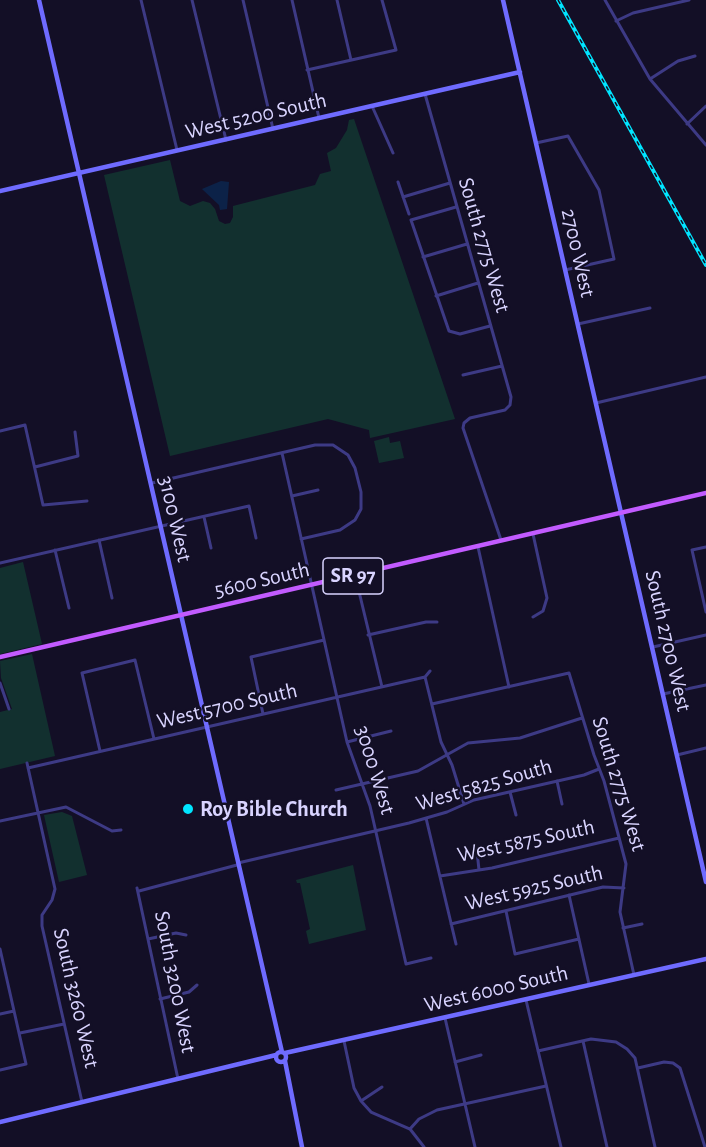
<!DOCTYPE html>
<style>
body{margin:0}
canvas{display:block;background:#130f26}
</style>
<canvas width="706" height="1147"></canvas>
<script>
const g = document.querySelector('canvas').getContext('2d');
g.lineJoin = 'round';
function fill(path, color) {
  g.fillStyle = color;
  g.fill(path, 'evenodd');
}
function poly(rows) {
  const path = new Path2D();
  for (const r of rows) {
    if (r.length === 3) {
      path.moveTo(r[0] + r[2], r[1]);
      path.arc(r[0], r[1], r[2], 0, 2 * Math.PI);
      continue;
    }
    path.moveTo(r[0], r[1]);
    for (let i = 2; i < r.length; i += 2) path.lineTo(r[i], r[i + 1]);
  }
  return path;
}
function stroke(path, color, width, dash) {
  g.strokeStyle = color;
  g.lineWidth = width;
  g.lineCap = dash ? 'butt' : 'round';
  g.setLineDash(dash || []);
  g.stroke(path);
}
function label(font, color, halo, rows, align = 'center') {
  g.font = font + ' "Alegreya Sans",sans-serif';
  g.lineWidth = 5;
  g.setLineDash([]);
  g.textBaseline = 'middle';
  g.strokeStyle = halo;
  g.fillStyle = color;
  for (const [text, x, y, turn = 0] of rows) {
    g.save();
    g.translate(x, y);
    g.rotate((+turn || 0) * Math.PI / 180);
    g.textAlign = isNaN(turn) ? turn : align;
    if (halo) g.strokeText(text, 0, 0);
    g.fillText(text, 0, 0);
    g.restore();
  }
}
const green = poly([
 [354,119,455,419,370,438,369,430,328,419,170,456,104,175,170,160,180,201,190,206,203,201,210,203,215,209,219,221,225,224,230,223,233,217,233,206,315,185,320,174,331,171,327,153,336,148,347,130,349,120],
 [389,437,390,443,400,441,404,458,379,463,374,441],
 [23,562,42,644,0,654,0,568],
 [32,654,55,756,0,769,0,712,12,709,1,678,0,661],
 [62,812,72,816,87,875,59,882,44,815],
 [353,865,366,930,309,944,306,931,310,929,300,883,297,883,296,880]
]);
const water = poly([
 [221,181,229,182,227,209,220,210,219,205,202,189]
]);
const street = poly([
 [141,0,177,150],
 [192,0,226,140],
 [243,0,273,129],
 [292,0,319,118],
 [337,0,351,60],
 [605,0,650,79,706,145],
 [616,21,633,13,689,0],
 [307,70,396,50,382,0],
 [650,79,678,61,695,56],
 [425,94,511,397,510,405,505,410,470,418,464,423,463,428,501,540],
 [372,106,393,153],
 [687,124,706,106],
 [536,143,568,136,599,190,614,259,565,270],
 [398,182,409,214],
 [403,197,450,183],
 [456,207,411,220,449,331,460,334,490,326],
 [423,257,467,244],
 [436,296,478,283],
 [578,324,650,308],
 [463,375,502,366],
 [596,403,706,377],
 [0,431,25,425,43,505,87,501],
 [282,453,347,742,370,806,406,964,431,958],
 [35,467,78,456,75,432],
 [152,483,315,445,333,445,348,455,355,468,361,492,361,509,355,520,340,530,301,539],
 [292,496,318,490],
 [204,517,211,548],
 [533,534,547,598,543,611,533,617],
 [99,540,112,598],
 [478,547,509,687],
 [706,547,692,550,706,612],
 [55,550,69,608],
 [0,563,249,506,256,538],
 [355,575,382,687],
 [368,635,426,622,437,622],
 [653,647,706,635],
 [425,677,441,742,452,765,464,804],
 [0,683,9,709],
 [663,694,706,685],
 [432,704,569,673,594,755,604,781,626,864,620,912,634,975],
 [263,714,251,657,324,640],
 [347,742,391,731],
 [100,751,82,673,135,660,154,739],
 [677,755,706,748],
 [27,763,55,889,52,900,42,915,42,926,82,1102],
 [28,768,425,677,430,671],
 [557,781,562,804],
 [336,790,418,771,468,743,520,738,582,718],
 [510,792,516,815],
 [426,818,456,944],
 [0,821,66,807,112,831,121,830],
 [477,851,479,870],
 [238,863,409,823,447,812,474,800,584,775,599,769],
 [440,876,492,868,619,838],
 [137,888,178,1079],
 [139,891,237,865],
 [569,895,589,984],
 [506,911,515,954,579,939],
 [451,924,603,887,624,888],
 [623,928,642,924],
 [148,939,176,933,186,935],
 [0,949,26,1064,0,1070],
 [160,999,189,992,197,985],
 [526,1000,561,1147],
 [0,1014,14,1011],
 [445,1018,475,1147],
 [20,1033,64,1024],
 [344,1041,354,1088,361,1101,371,1112,410,1129,424,1147],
 [583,1041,607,1147],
 [538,1051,591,1039,616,1042,627,1049,635,1058,655,1147],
 [455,1062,481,1055],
 [638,1068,664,1062,673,1063,680,1068,705,1147],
 [361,1101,382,1087],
 [410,1129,419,1119,437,1110,546,1086]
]);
const secondary = poly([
 [39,0,282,1052],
 [503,0,706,882],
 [0,191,520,72],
 [281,1057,5],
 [285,1053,706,959],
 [285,1061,302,1147],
 [0,1122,276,1055]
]);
const primary = poly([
 [0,657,706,493]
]);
const rail = poly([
 [558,0,706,265]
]);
const markers = [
 [188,809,6,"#00e5ff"]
];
const shields = [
 [353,576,60]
];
const shieldNames = [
 ["SR 97",353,576]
];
const streetNames = [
 ["West 5200 South",256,116,-13],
 ["South 2775 West",484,245,74],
 ["2700 West",578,253,77],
 ["3100 West",175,519,77],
 ["5600 South",262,580,-13],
 ["South 2700 West",668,641,77],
 ["West 5700 South",227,706,-13],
 ["3000 West",375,770,73],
 ["South 2775 West",619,784,73],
 ["West 5825 South",484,785,-16],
 ["West 5875 South",526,841,-12],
 ["West 5925 South",534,888,-13],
 ["South 3200 West",175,982,79],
 ["West 6000 South",496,989,-13],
 ["South 3260 West",76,998,77]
];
const poiNames = [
 ["Roy Bible Church",200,809]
];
fill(green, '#12302f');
fill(water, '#0c2248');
stroke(street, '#3d3a85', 3);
stroke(secondary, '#6f6bff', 4.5);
stroke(primary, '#c25bff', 4.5);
stroke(rail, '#00e5ff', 4);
stroke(rail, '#130f26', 1.5, [4.5]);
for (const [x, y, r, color] of markers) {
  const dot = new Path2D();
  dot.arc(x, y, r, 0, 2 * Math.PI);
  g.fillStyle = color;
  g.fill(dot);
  stroke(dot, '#130f26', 2);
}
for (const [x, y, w] of shields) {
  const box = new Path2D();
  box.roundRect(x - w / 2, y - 18, w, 36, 4.5);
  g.fillStyle = '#130f26';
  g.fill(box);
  stroke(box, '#d9d4ff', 1.5);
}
label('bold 21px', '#d9d4ff', null, shieldNames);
label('22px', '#d9d4ff', '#130f26', streetNames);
label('bold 22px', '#d9d4ff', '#130f26', poiNames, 'left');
</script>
